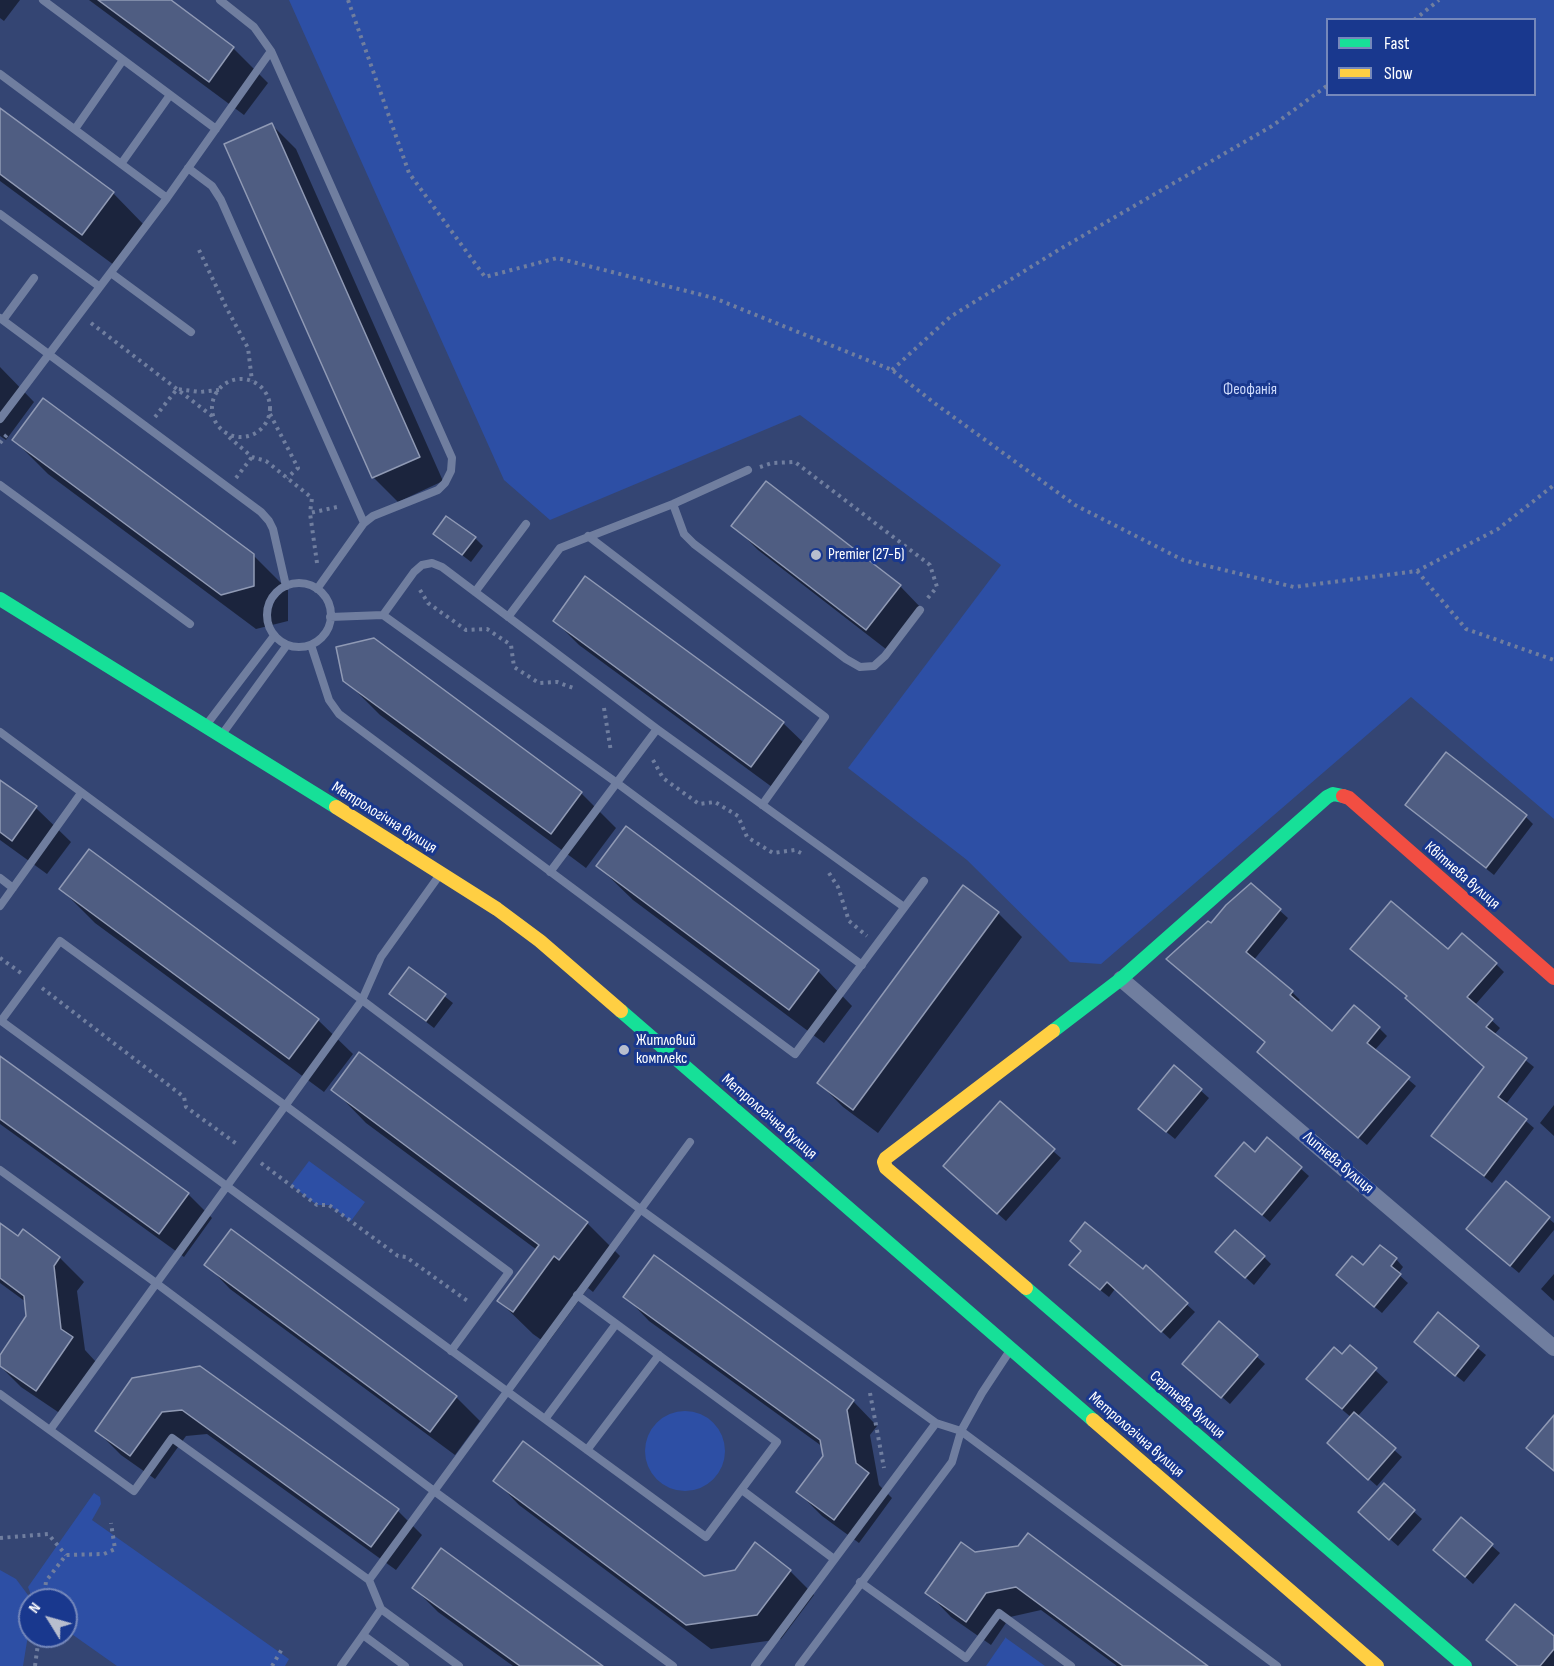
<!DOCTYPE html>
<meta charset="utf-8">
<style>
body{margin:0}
#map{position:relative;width:1554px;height:1666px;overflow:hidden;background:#344573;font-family:"Sofia Sans Condensed",sans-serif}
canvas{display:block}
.legend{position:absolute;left:1326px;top:18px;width:210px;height:78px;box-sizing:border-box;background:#19388e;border:2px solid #7588bb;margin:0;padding:8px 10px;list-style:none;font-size:18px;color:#fff}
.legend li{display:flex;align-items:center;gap:12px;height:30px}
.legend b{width:30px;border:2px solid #7588bb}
.north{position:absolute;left:18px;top:1588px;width:60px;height:60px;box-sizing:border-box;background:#19388e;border:2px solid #7588bb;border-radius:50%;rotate:307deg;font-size:16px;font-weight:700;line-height:24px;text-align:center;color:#fff}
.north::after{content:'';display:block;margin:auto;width:21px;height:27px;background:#b8bece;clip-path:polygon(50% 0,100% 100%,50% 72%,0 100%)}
</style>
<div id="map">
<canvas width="1554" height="1666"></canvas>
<ul class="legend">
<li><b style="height:8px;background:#16e098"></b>Fast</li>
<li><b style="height:8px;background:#ffcf43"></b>Slow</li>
</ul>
<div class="north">N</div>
</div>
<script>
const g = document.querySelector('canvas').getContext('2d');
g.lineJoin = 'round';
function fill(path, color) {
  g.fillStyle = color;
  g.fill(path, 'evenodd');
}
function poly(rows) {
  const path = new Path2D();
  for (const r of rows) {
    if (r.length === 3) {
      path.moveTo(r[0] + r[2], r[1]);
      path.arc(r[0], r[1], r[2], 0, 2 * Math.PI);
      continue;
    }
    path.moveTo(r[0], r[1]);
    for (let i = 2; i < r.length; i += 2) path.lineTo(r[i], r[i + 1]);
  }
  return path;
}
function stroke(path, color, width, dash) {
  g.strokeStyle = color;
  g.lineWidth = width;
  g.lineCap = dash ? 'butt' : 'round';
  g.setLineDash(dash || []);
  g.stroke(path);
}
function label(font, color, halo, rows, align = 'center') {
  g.font = font + ' "Sofia Sans Condensed",sans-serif';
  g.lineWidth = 6;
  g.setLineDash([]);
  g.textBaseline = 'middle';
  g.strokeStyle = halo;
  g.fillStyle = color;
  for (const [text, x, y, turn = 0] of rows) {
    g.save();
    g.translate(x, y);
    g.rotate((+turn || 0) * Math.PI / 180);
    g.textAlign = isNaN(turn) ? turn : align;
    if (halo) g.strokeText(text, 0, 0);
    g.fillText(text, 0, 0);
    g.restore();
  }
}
const green = poly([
 [289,0,1554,0,1554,819,1411,697,1101,964,1070,962,967,860,848,768,1001,565,800,415,550,520,504,480],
 [1328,20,1534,20,1534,94,1328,94],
 [309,1161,365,1202,351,1221,329,1205,317,1205,291,1185],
 [685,1451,40],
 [94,1493,100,1497,101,1504,92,1520,289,1659,285,1666,117,1666,66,1630,66,1600,33,1600,28,1587],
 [0,1570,16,1579,28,1595,30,1623,23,1666,0,1666],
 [1006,1637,1006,1638,1045,1666,986,1666]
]);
const shadow = poly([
 [0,0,20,0,4,21,0,18],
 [89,0,168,0,233,48,268,83,244,115],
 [0,110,113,193,147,228,118,268,0,181],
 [272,125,296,149,443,481,398,502,373,477,226,145],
 [0,367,34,402,6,440,0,436],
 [14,440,253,555,288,590,288,621,256,629,48,474],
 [733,525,900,586,924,611,891,653,758,550],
 [435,534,475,538,483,546,471,562],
 [586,578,783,723,808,747,776,790,579,645,555,621],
 [373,640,581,793,616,828,586,868,380,715,345,680],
 [0,781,36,808,71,842,47,874,0,840],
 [1415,812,1526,817,1533,824,1494,875],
 [598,866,818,971,852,1006,824,1043,633,900],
 [1251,885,1288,918,1253,961,1292,992,1300,1000,1297,1003,1332,1033,1379,1028,1387,1036,1374,1051,1416,1086,1367,1145,1266,1060,1267,1042,1168,959,1212,925],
 [61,889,318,1020,353,1054,324,1092,95,923],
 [998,913,1022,937,878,1133,843,1107,819,1083],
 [1448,951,1496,964,1504,972,1475,1005,1500,1028,1494,1035,1534,1067,1506,1104,1534,1128,1492,1183,1441,1143,1485,1067],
 [410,969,453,1003,434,1028,399,1001],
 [0,1057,188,1194,212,1218,184,1257,0,1124],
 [1174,1067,1209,1098,1175,1139,1147,1116],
 [333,1089,587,1223,620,1256,593,1292,588,1288,547,1344,533,1334,499,1301,537,1250,366,1123],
 [1554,1105,1554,1136,1540,1123],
 [1267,1139,1309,1176,1270,1222,1225,1183],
 [1053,1151,1061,1158,1006,1221,953,1174],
 [1506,1183,1554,1223,1554,1230,1519,1273,1476,1237],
 [0,1225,18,1238,23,1231,60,1258,84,1282,77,1291,85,1350,96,1362,61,1414,21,1387,0,1366,0,1357,28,1316,26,1302,0,1283],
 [654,1257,853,1401,877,1426,870,1435,879,1485,892,1498,859,1543,822,1516,798,1492,824,1457,823,1447,649,1321,625,1296],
 [1264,1257,1271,1264,1254,1285,1225,1259],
 [1396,1259,1403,1267,1398,1274,1408,1283,1382,1313,1346,1283,1363,1267],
 [206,1264,456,1397,480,1421,455,1455,230,1289],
 [1146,1267,1195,1312,1170,1339,1115,1289,1109,1297,1079,1273,1143,1271],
 [1554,1274,1554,1301,1541,1289],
 [1438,1315,1486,1355,1464,1382,1424,1350],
 [1219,1323,1265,1364,1230,1404,1192,1371],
 [1350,1347,1388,1382,1357,1417,1402,1457,1377,1486,1337,1451,1352,1418,1320,1391],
 [133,1380,398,1511,422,1535,396,1570,207,1434,186,1436,155,1479,121,1455,97,1431],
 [495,1480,703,1578,790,1571,814,1595,781,1639,711,1649,519,1505],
 [1384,1485,1422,1519,1398,1546,1368,1520],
 [1461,1519,1500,1553,1473,1584,1443,1557],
 [974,1553,1206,1666,1117,1666,1041,1610,1010,1617,991,1645,951,1617,927,1592],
 [414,1588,601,1666,513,1666,438,1612],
 [1554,1638,1554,1666,1519,1666]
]);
const building = poly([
 [98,0,171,0,234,47,209,82,98,0],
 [0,108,114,192,82,235,0,174,0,108],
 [272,123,420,457,372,478,224,144,272,123],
 [43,398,254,554,254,586,221,595,12,440,43,398],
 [766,481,901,585,866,630,731,526,766,481],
 [446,516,476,537,462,555,433,534,446,516],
 [585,576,784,722,751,767,553,621,585,576],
 [374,638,582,792,551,834,343,681,336,647,374,638],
 [1446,752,1527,815,1486,868,1405,805,1446,752],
 [0,780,37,806,12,841,0,832,0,780],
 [626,826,819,970,789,1010,596,866,626,826],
 [89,849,319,1019,289,1059,59,889,89,849],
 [1251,883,1281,909,1246,952,1293,991,1290,995,1332,1031,1354,1005,1380,1027,1367,1043,1410,1077,1358,1138,1257,1052,1265,1042,1166,959,1208,921,1211,923,1226,905,1251,883],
 [963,885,999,912,853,1110,817,1083,963,885],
 [1391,901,1448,949,1462,933,1497,963,1467,997,1493,1019,1486,1027,1527,1058,1498,1097,1527,1119,1484,1176,1431,1136,1484,1067,1405,998,1407,996,1350,949,1391,901],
 [409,967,446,994,426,1021,389,994,409,967],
 [359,1052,588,1222,559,1260,554,1256,513,1312,497,1301,539,1245,331,1090,359,1052],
 [0,1056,189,1193,159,1234,0,1119,0,1056],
 [1174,1065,1202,1089,1166,1132,1138,1109,1174,1065],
 [1000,1101,1055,1149,997,1214,943,1166,1000,1101],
 [1267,1137,1302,1167,1262,1215,1215,1176,1244,1142,1255,1152,1267,1137],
 [1506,1181,1550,1217,1510,1266,1466,1229,1506,1181],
 [1085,1222,1143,1269,1146,1265,1188,1303,1161,1332,1107,1282,1100,1290,1069,1265,1081,1251,1070,1241,1085,1222],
 [0,1223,18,1236,23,1229,60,1257,54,1266,61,1329,73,1337,36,1391,0,1366,0,1355,26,1316,24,1296,0,1278,0,1223],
 [231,1229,457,1396,430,1432,204,1265,231,1229],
 [1235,1230,1265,1256,1245,1278,1215,1252,1235,1230],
 [1380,1245,1397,1258,1391,1266,1401,1274,1374,1307,1336,1275,1352,1256,1363,1265,1380,1245],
 [654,1255,854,1400,847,1410,856,1463,869,1473,834,1520,796,1492,823,1456,820,1440,623,1297,654,1255],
 [1438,1312,1479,1346,1455,1376,1414,1342,1438,1312],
 [1219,1321,1258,1355,1221,1398,1182,1364,1219,1321],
 [1350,1345,1377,1368,1342,1409,1306,1379,1334,1347,1342,1354,1350,1345],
 [200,1366,399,1509,371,1547,182,1410,162,1412,130,1456,95,1431,132,1378,200,1366],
 [1354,1412,1396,1448,1368,1480,1327,1443,1354,1412],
 [1554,1415,1554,1471,1526,1448,1554,1415],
 [523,1441,704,1576,735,1570,755,1542,791,1570,757,1615,686,1625,493,1481,523,1441],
 [1384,1483,1415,1510,1389,1540,1358,1512,1384,1483],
 [1461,1517,1493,1544,1465,1577,1433,1550,1461,1517],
 [1028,1533,1072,1566,1208,1666,1123,1666,1016,1587,986,1593,966,1622,925,1593,961,1542,975,1552,1018,1546,1028,1533],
 [441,1548,603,1666,520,1666,412,1588,441,1548],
 [1515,1604,1554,1636,1554,1649,1540,1666,1518,1666,1486,1640,1515,1604]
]);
const path = poly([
 [348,0,409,173,485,277,557,258,714,298,892,370,937,405,1075,505,1183,560,1294,587,1417,571,1498,529,1554,485],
 [1414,20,1439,0],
 [199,250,226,307,248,348,252,381],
 [91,323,212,416],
 [892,370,950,317,1060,249,1272,126,1328,85],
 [241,408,29],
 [270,414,298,468,287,478],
 [155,417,177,389,200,392,219,390],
 [229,437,252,457,266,461,312,498,310,513],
 [0,443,9,432],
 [760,467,772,463,795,462,930,565,937,587,927,599],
 [236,478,252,457],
 [317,563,310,513,337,507],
 [1417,571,1466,629,1554,660],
 [420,590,428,603,466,630,487,629,511,645,514,667,539,683,557,682,576,689],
 [604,708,611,752],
 [653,760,663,778,699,804,715,802,738,816,747,837,773,853,795,850,801,853],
 [829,873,838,887,849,921,867,936],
 [0,958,21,973],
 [42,988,184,1097,186,1107,238,1145],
 [261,1163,317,1205,329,1205,398,1256,406,1257,469,1302],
 [870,1393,884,1468],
 [0,1538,48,1534,66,1555],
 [44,1600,46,1581,66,1555,104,1554,115,1549,111,1523],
 [35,1666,39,1636],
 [272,1666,282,1649]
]);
const lane = poly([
 [43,0,216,129],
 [220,0,254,27,271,51],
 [0,74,167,198,0,419],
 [75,129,123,60],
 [121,164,170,95],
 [188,168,212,186,221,200,364,523],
 [167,198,271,51,452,458,451,471,445,483,438,490,373,516,364,523,317,589],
 [0,214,100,287],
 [111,273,191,332],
 [0,318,261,512,269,521,273,529,286,586],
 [3,320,34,278],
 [0,485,190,624],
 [673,504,684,534,694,544,846,659,860,667,874,666,885,656,920,610],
 [588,536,825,717,762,805],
 [299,615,32],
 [475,592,526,524],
 [383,615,414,572,422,565,432,563,442,567,657,729,550,872],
 [330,617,383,615,617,783,862,965],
 [508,617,560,548,673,504,748,470],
 [311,645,329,700,339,714,795,1054,924,881],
 [207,724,274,636],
 [657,729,904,907],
 [0,732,362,1000,640,1209,936,1423,961,1431,1277,1666],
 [223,733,287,645],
 [0,878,13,888],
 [0,906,81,793],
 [0,1020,706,1537,777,1442,577,1295],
 [1,1021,60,941,286,1106,509,1272,451,1351],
 [0,1170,156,1283,434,1491,673,1666],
 [0,1394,134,1491,172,1438,369,1580,381,1609,459,1666],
 [545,1419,616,1324],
 [50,1430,362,1000,381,957,441,873],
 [587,1450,659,1355],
 [742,1490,834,1559],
 [369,1580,690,1142],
 [860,1582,966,1658,999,1613,1071,1666],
 [381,1609,363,1635,405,1666],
 [341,1666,363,1635],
 [755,1666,936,1423],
 [799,1666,952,1462,961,1431,982,1393,1009,1352]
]);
const street = poly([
 [1121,979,1554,1348]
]);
const fast = poly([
 [0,599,336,807],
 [621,1011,1093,1420],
 [1053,1031,1121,979,1327,797,1333,794,1343,796],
 [1026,1288,1465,1666]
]);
const slow = poly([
 [336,807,497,909,540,941,621,1011],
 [1026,1288,886,1168,884,1162,886,1158,1053,1031],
 [1093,1420,1377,1666]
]);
const jam = poly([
 [1343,796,1349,798,1554,978]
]);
const markers = [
 [816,555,6,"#b8bece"],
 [624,1050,6,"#b8bece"]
];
const parkNames = [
 ["Феофанія",1250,390]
];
const poiNames = [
 ["Premier (27-Б)",828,555],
 ["Житловий",636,1041],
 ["комплекс",636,1059]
];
const streetNames = [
 ["Метрологічна вулиця",384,818,32],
 ["Квітнева вулиця",1462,876,41],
 ["Метрологічна вулиця",769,1117,41],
 ["Липнева вулиця",1338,1163,40],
 ["Серпнева вулиця",1187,1405,41],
 ["Метрологічна вулиця",1136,1435,41]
];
fill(green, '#2d4fa5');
fill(shadow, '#0007');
fill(building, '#4f5d82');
stroke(building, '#909ab5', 1.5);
stroke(path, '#707e9f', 4, [3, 4.5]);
stroke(lane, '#707e9f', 8);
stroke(street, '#707e9f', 16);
stroke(fast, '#16e098', 14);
stroke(slow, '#ffcf43', 14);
stroke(jam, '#f24e42', 14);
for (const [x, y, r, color] of markers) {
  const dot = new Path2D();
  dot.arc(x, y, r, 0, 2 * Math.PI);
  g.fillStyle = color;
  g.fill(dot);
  stroke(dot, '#19388e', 2);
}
label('16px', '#ccd9fa', '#19388e', parkNames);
label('16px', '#fff', '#19388e', poiNames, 'left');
label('16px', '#fff', '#19388e', streetNames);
</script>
